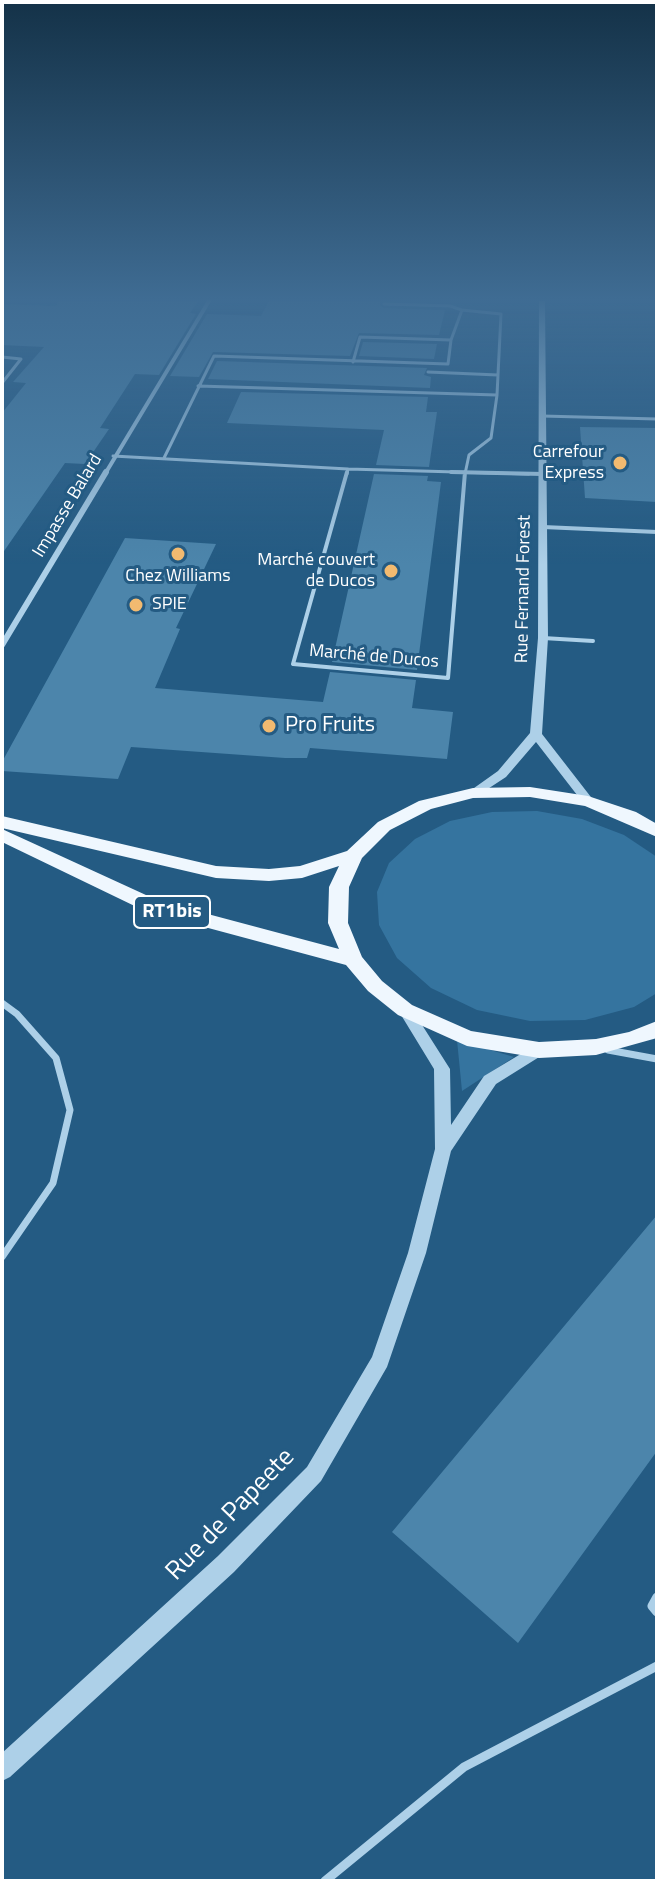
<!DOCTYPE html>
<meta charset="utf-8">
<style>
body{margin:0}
#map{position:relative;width:659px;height:1883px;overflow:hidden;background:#245b83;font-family:"Titillium Web",sans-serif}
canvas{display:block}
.frame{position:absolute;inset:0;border:4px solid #fff;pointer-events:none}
</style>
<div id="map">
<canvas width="659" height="1883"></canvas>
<div class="frame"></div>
</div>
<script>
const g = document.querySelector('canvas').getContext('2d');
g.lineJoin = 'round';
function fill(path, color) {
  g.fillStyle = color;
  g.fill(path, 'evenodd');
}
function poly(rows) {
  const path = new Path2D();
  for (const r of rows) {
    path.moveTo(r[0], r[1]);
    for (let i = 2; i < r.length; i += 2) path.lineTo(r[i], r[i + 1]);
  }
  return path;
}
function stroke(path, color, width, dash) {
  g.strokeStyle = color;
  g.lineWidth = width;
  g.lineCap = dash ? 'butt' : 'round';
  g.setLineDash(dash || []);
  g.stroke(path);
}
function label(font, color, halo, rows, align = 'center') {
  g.font = font + ' "Titillium Web",sans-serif';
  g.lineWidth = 6;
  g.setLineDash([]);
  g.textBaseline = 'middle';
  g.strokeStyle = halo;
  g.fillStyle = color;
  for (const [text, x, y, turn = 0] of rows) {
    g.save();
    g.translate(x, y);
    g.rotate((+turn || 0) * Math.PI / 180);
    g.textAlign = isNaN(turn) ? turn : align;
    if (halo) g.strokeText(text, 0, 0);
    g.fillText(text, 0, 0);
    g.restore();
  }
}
const green = poly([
 [537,811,582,819,624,835,657,857,657,993,634,1007,585,1020,530,1021,477,1010,431,988,397,958,379,925,377,892,389,863,415,839,450,821,492,812],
 [457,1040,514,1057,462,1091]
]);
const building = poly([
 [59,301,198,301,190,313,196,314,159,375,135,374,100,428,109,429,85,464,65,463,2,554,2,413,26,383,13,382,44,347,2,345,2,304,56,306],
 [269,301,381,301,380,305,384,308,445,310,439,335,359,333,350,356,213,352,199,377,170,376,207,314,261,316],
 [363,342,437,344,434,359,359,356],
 [217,361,427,368,424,375,431,377,430,388,208,379],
 [241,392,428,397,426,412,437,412,429,467,376,465,384,430,227,423],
 [580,427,657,428,657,502,585,498],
 [374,474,428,476,427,481,441,482,417,670,332,662],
 [125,538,216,544,176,628,180,629,155,688,323,702,330,672,416,680,412,708,453,712,447,759,310,748,307,758,285,758,131,747,118,779,2,771,2,762],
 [657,1215,657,1451,518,1643,392,1532]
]);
const serviceFar3 = poly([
 [384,304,450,306,462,310],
 [2,357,21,359,2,383],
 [353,362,360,337,451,340],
 [428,372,498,375],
 [198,386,497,395],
 [542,416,657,419],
 [113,456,348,469,529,474],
 [164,458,214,356,448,364,451,340,462,310,501,314,497,395,491,438,469,455,465,474],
 [347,474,348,469]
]);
const serviceFar2 = poly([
 [347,472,293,664,448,678,465,472],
 [451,472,543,474],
 [543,527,657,532],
 [543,638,593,641]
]);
const serviceFar1 = poly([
 [2,1003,17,1014,56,1058,70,1110,53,1183,2,1257],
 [608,1050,657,1059]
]);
const service = poly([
 [657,1597,652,1606,657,1612],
 [325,1881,464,1767,657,1666]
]);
const minorFar1 = poly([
 [105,474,209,301]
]);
const minor = poly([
 [2,645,106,472]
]);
const tertiary = poly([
 [539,301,545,301,548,638,542,734,594,801,588,805,584,804,536,742,506,777,477,796,473,797,467,793,498,771,530,733,538,638,539,301],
 [405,1005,410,1006,450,1069,451,1125,484,1076,534,1046,539,1044,544,1046,547,1050,544,1054,496,1084,451,1151,426,1253,387,1367,321,1481,234,1572,10,1777,2,1781,2,1753,218,1556,307,1467,372,1357,408,1253,435,1149,434,1069,398,1010,400,1006,405,1005]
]);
const primary = poly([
 [530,787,588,796,636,812,657,824,657,837,585,806,530,797,473,798,431,809,390,830,362,858,349,887,348,923,362,957,382,981,412,1005,471,1031,539,1042,596,1039,629,1032,657,1021,657,1038,596,1055,539,1058,467,1046,398,1015,368,991,346,965,145,911,2,842,2,829,159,901,339,949,328,923,329,887,339,866,302,878,269,881,216,878,2,828,2,816,216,866,269,869,300,866,347,851,378,822,419,801,473,788,530,787]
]);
const markers = [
 [620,463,8,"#f2ba70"],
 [178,554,8,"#f2ba70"],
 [391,571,8,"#f2ba70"],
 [136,605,8,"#f2ba70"],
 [269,726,8,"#f2ba70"]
];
const farPoinames = [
 ["Carrefour",604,453],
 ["Express",604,474],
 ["Marché couvert",375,561],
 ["de Ducos",375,582],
 ["Chez Williams",178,577,"center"],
 ["SPIE",152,605,"left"]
];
const farStreetnames = [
 ["Impasse Balard",68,506,-59],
 ["Rue Fernand Forest",524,589,-89],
 ["Marché de Ducos",374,657,5]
];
const shields = [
 [172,912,76]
];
const shieldNames = [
 ["RT1bis",172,912]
];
const poiNames = [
 ["Pro Fruits",285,726]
];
const nearStreetnames = [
 ["Rue de Papeete",231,1515,-46]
];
fill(green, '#35749f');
fill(building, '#4c85ab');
stroke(serviceFar3, '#add0e8', 3);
stroke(serviceFar2, '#add0e8', 4);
stroke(serviceFar1, '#add0e8', 7);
stroke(service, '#add0e8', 9);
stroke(minorFar1, '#add0e8', 4);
stroke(minor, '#add0e8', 6);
fill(tertiary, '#add0e8');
fill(primary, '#eff7fe');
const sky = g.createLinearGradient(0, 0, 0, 565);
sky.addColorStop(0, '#143248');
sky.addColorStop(0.53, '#3f6c93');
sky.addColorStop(1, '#3f6c9300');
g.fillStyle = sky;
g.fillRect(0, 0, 659, 565);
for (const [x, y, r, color] of markers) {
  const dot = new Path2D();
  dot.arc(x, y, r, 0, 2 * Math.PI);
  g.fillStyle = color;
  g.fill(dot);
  stroke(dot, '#245b83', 3);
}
label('18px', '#fff', '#245b83', farPoinames, 'right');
label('18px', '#fff', '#245b83', farStreetnames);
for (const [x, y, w] of shields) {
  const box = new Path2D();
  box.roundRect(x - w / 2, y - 16, w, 32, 6);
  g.fillStyle = '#245b83';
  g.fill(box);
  stroke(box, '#fff', 2);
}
label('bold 20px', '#fff', null, shieldNames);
label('22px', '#fff', '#245b83', poiNames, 'left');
label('26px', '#fff', '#245b83', nearStreetnames);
</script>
